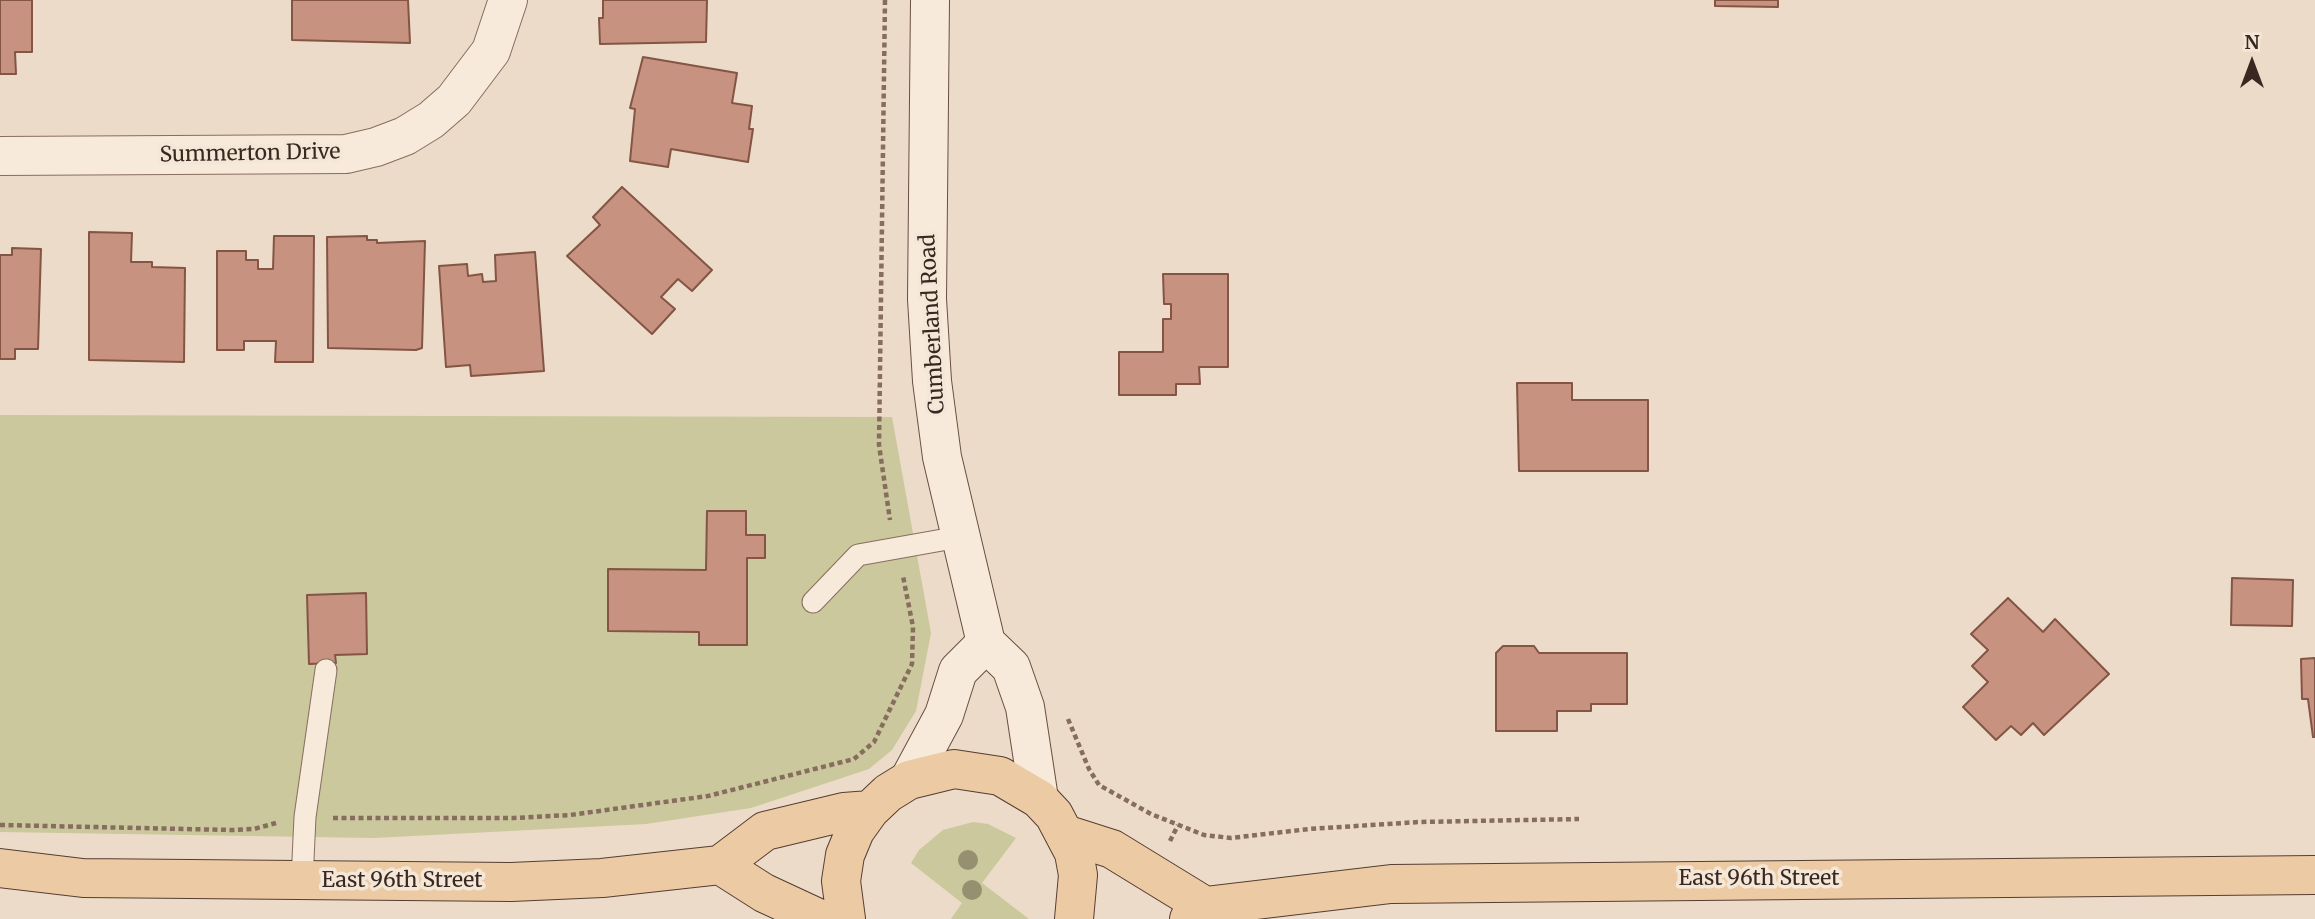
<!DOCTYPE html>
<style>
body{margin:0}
#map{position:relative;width:2315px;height:919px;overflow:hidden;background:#ecdbc8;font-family:Merriweather,serif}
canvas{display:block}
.north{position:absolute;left:2217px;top:28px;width:70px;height:70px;-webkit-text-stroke:5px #f4e7d7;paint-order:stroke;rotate:0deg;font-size:19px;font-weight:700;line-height:28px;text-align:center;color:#382821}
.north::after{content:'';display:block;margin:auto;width:24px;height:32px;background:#382821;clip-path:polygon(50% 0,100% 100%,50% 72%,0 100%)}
</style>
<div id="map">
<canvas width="2315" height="919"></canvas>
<div class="north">N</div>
</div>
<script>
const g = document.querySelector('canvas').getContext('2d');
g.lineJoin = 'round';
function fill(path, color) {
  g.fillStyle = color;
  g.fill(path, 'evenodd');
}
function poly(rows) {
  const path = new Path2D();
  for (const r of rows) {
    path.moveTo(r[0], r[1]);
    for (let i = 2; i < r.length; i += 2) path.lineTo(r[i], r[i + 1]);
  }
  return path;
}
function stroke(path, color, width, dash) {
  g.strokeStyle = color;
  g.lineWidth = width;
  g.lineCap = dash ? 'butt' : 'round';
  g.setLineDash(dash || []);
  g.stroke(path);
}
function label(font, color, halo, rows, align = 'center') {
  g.font = font + ' Merriweather,serif';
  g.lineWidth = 7;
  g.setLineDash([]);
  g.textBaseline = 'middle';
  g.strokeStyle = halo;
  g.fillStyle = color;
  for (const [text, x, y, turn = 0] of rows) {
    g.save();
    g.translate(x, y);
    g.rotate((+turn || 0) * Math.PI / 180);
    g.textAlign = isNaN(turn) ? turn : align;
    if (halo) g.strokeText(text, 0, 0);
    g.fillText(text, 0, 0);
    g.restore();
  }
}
const green = poly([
 [0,415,892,417,931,633,916,711,892,750,869,769,751,808,646,824,374,838,0,832],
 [973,822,988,824,1016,838,982,883,1029,919,951,919,962,903,911,863,919,850,943,830]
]);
const building = poly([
 [0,0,32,0,32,52,15,52,16,74,0,74,0,0],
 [292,0,408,0,410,43,292,40,292,0],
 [603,0,707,0,706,42,600,44,599,18,603,18,603,0],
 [1715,0,1778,0,1778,7,1715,6,1715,0],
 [643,57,737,73,732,103,752,106,749,129,753,129,748,162,671,149,668,167,630,161,635,109,630,108,643,57],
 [622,187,712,270,692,291,678,279,661,297,675,309,652,334,567,256,600,225,593,217,622,187],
 [89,232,132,233,131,262,152,262,152,267,185,268,184,362,89,360,89,232],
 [274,236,314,236,313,362,275,362,276,341,244,341,244,350,217,350,217,251,246,251,246,260,258,260,258,269,273,269,274,236],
 [367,236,367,240,377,240,377,243,425,241,422,348,416,350,328,348,327,237,367,236],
 [12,248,41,249,38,349,15,349,15,359,0,359,0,255,12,255,12,248],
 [535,252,544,371,471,376,470,365,446,367,439,266,467,264,468,276,482,274,483,282,496,281,495,255,535,252],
 [1163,274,1228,274,1228,367,1199,367,1200,384,1176,384,1176,395,1119,395,1119,352,1163,352,1163,319,1171,319,1171,304,1164,304,1163,274],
 [1517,383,1572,383,1572,400,1648,400,1648,471,1519,471,1517,383],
 [707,511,746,511,746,535,765,535,765,558,747,558,747,645,699,645,699,632,608,631,608,569,706,570,707,511],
 [2232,578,2293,580,2292,626,2231,625,2232,578],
 [366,593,367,654,335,655,336,663,309,664,307,595,366,593],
 [2008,598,2043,632,2055,619,2109,674,2044,735,2033,723,2021,735,2011,726,1996,740,1963,707,1988,682,1972,666,1988,650,1971,634,2008,598],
 [1503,646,1534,646,1539,653,1627,653,1627,704,1591,704,1591,711,1557,711,1557,731,1496,731,1496,653,1503,646],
 [2315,658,2315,737,2313,737,2308,699,2302,699,2301,659,2315,658]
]);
const path = poly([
 [885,0,879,445,890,520],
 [1068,719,1089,769,1099,785,1151,814,1204,835,1231,838,1309,829,1419,822,1579,819],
 [333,818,514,818,570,815,708,796,854,759,874,742,912,664,913,627,903,576],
 [0,825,232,830,254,829,276,823],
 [1170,841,1178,825]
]);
const lane = poly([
 [813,602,858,555,959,537],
 [302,881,305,817,326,670]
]);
const street = poly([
 [0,156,346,154,376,147,405,136,431,120,454,100,491,51,508,0]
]);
const secondary = poly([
 [930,0,927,299,932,381,942,457,986,643,1011,667,1025,707,1039,799],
 [909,780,944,715,958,671,986,643]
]);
const primary = poly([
 [1065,834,1112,849,1205,906],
 [720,865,764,893,820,919],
 [0,868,83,878,511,882,602,878,720,865,765,831,844,812,870,810],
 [846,919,841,881,845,855,855,831,870,810,888,793,909,780,954,769,1000,776,1039,799,1054,815,1074,853,1078,875,1074,919],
 [1189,919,1205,906,1391,884,2315,875]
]);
const trees = [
 [968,860],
 [972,890]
];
const streetNames = [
 ["Summerton Drive",250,154,-1],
 ["Cumberland Road",933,324,-93],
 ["East 96th Street",1759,879],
 ["East 96th Street",402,881]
];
fill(green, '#cac89c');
fill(building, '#c79380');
stroke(building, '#845445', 2);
stroke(lane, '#876d5e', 23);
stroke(street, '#876d5e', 40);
stroke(secondary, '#694f41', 40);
stroke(primary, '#553d32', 40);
stroke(path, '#876d5e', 4.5, [5, 3.5]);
stroke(lane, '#f7eadb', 21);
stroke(street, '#f7eadb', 38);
stroke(secondary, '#f7eadb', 38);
stroke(primary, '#eccaa3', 38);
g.fillStyle = '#969070';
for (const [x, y] of trees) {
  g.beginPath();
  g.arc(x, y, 10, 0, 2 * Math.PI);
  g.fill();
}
label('21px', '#382821', '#f4e7d7', streetNames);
</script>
